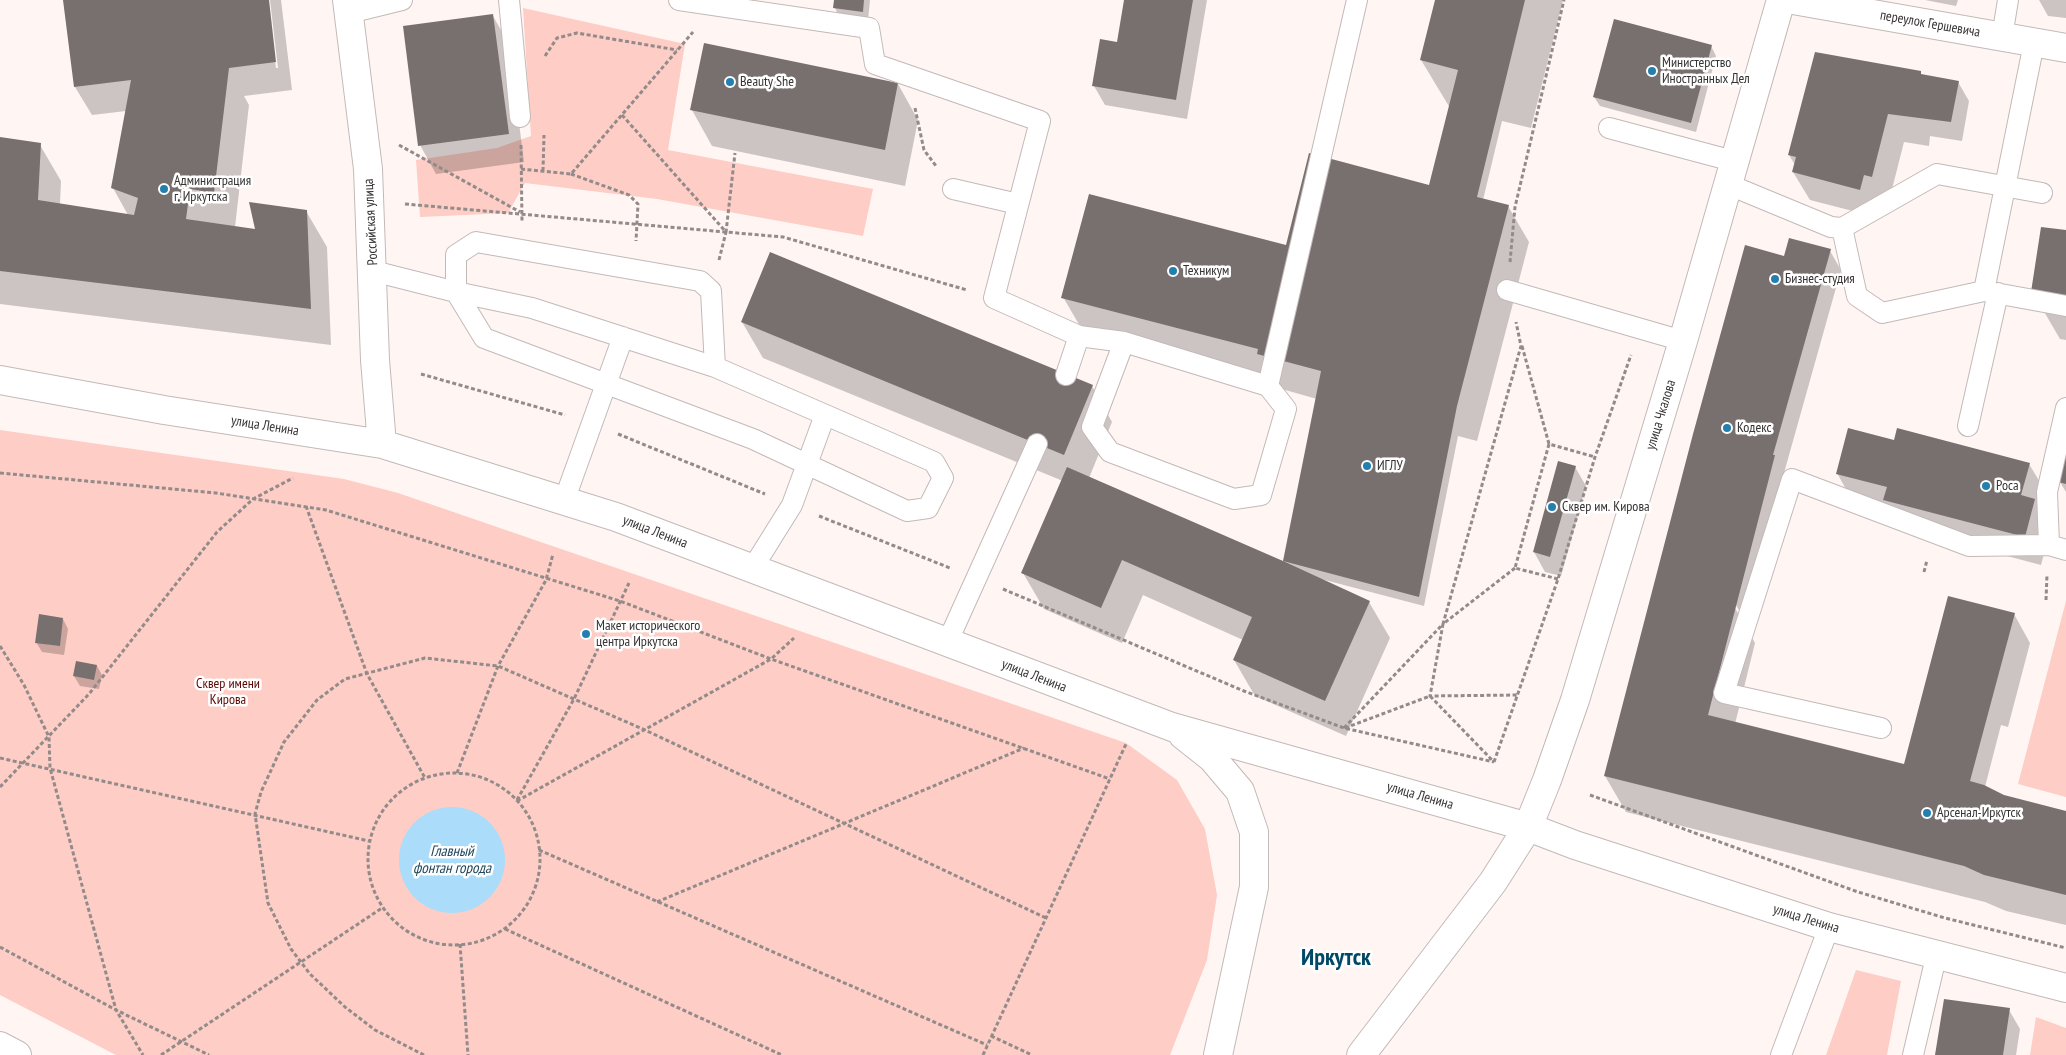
<!DOCTYPE html>
<meta charset="utf-8">
<style>
body{margin:0}
canvas{display:block;background:#fff5f3}
</style>
<canvas width="2066" height="1055"></canvas>
<script>
const g = document.querySelector('canvas').getContext('2d');
g.lineJoin = 'round';
function fill(path, color) {
  g.fillStyle = color;
  g.fill(path, 'evenodd');
}
function poly(rows) {
  const path = new Path2D();
  for (const r of rows) {
    if (r.length === 3) {
      path.moveTo(r[0] + r[2], r[1]);
      path.arc(r[0], r[1], r[2], 0, 2 * Math.PI);
      continue;
    }
    path.moveTo(r[0], r[1]);
    for (let i = 2; i < r.length; i += 2) path.lineTo(r[i], r[i + 1]);
  }
  return path;
}
function stroke(path, color, width, dash) {
  g.strokeStyle = color;
  g.lineWidth = width;
  g.lineCap = dash ? 'butt' : 'round';
  g.setLineDash(dash || []);
  g.stroke(path);
}
function label(font, color, halo, rows, align = 'center') {
  g.font = font + ' "PT Sans Narrow",sans-serif';
  g.lineWidth = 5;
  g.setLineDash([]);
  g.textBaseline = 'middle';
  g.strokeStyle = halo;
  g.fillStyle = color;
  for (const [text, x, y, turn = 0] of rows) {
    g.save();
    g.translate(x, y);
    g.rotate((+turn || 0) * Math.PI / 180);
    g.textAlign = isNaN(turn) ? turn : align;
    if (halo) g.strokeText(text, 0, 0);
    g.fillText(text, 0, 0);
    g.restore();
  }
}
const green = poly([
 [523,8,685,44,668,150,873,189,863,236,657,199,525,183,508,213,420,217,416,160,497,148,531,136],
 [0,430,344,479,398,493,1126,743,1177,780,1205,829,1217,895,1207,960,1170,1055,116,1055,0,995],
 [2066,601,2066,797,2018,784],
 [1856,970,1901,981,1887,1055,1826,1055],
 [2036,1017,2066,1028,2066,1055,2030,1055]
]);
const water = poly([
 [452,860,53]
]);
const shadow = poly([
 [64,0,267,0,276,68,278,68,270,0,281,0,292,90,244,96,249,105,235,227,256,231,306,211,327,247,331,345,0,304,0,139,40,145,61,181,60,204,128,215,113,188,126,111,92,115,75,87],
 [836,0,870,0,868,21,840,18,835,8],
 [1125,0,1207,0,1187,119,1105,105,1094,86,1118,43],
 [1436,0,1563,0,1531,128,1502,121,1483,200,1508,206,1529,242,1477,441,1458,436,1424,606,1321,579,1369,602,1390,638,1346,736,1255,696,1234,660,1243,640,1143,595,1122,643,1044,609,1023,573,1063,481,763,358,742,322,1092,386,1112,422,1089,478,1287,565,1284,561,1317,399,1084,333,1063,297,1286,247,1430,186,1450,108,1421,60],
 [1925,0,1958,0,1956,6],
 [2039,0,2066,0,2066,18,2048,16],
 [493,16,509,44,524,162,436,174,420,145],
 [1711,46,1716,56,1696,132,1600,106,1594,97],
 [1920,72,1922,76,1958,82,1969,101,1962,141,1930,136,1929,146,1904,142,1888,205,1876,217,1810,200,1793,172,1795,165,1789,155],
 [898,84,918,120,905,186,712,146,692,110],
 [2066,232,2066,340,2060,339,2032,291],
 [1830,251,1841,270,1784,473,1791,485,1752,632,1733,600,1731,601,1755,643,1735,724,1906,767,2014,614,2030,643,2008,727,2001,725,1985,787,2003,796,2066,812,2066,925,2006,911,1985,902,1626,812,1605,776,1785,258],
 [1894,442,2029,464,2046,492,2051,528,2041,565,1901,528,1853,502,1837,473],
 [2066,457,2066,492,2060,482],
 [1575,467,1586,486,1561,576,1545,572,1534,552],
 [63,619,68,629,64,655,42,652,36,642],
 [97,666,102,675,99,689,80,686,74,676],
 [2009,1010,2020,1029,2016,1055,1937,1055]
]);
const building = poly([
 [63,0,269,0,276,62,229,68,214,193,190,189,186,219,255,229,249,202,307,210,311,309,0,271,0,137,41,143,38,200,134,215,138,198,111,188,131,80,74,87],
 [834,0,864,0,863,12,833,8],
 [1124,0,1193,0,1176,100,1092,86,1100,39,1117,42],
 [1435,0,1525,0,1477,197,1509,205,1457,406,1419,597,1283,561,1370,601,1325,701,1233,660,1252,617,1122,560,1101,608,1021,573,1067,467,1283,561,1321,371,1257,354,1258,349,1061,298,1089,194,1286,245,1309,153,1429,185,1458,70,1420,60],
 [493,14,509,134,418,146,403,26],
 [1614,19,1712,45,1691,123,1593,97],
 [704,43,898,83,885,150,690,110],
 [1815,52,1921,71,1921,74,1959,81,1951,122,1888,114,1872,177,1864,175,1860,190,1792,172,1796,157,1788,155],
 [2041,227,2066,230,2066,297,2031,292],
 [1789,238,1831,249,1773,455,1775,455,1708,715,1904,764,1948,596,2015,613,1970,781,1984,785,2004,795,2066,811,2066,895,1984,875,1964,866,1604,776,1693,434,1745,245,1784,256],
 [770,252,1093,385,1064,455,741,322],
 [1848,428,1894,440,1897,428,2030,463,2021,495,2035,499,2025,537,1883,500,1887,487,1836,474],
 [2065,454,2066,454,2066,484,2058,482],
 [1558,461,1576,466,1550,557,1533,552],
 [39,614,63,618,60,646,35,643],
 [76,661,97,665,94,680,73,676],
 [1944,999,2010,1008,2003,1055,1935,1055]
]);
const path = poly([
 [545,56,557,38,577,33,677,50],
 [915,108,924,150,936,166],
 [622,115,726,232,735,153],
 [399,145,520,212],
 [521,145,522,222],
 [521,169,571,174,693,32],
 [543,171,544,135],
 [571,174,629,195,638,204,636,241],
 [405,204,783,237,967,290],
 [719,260,726,232],
 [1510,262,1515,207,1564,0],
 [1522,346,1549,444],
 [421,374,565,415],
 [618,434,765,494],
 [0,473,216,493,326,510,620,601,771,659,1110,779],
 [306,506,367,674,425,778],
 [819,516,950,568],
 [1515,568,1443,624,1430,696,1517,695],
 [1924,572,1927,560],
 [1558,579,1515,568,1549,444,1595,457],
 [1003,589,1244,691,1344,728,1494,762],
 [2046,600,2047,575],
 [0,646,24,685,49,737,50,768,116,1010,143,1055],
 [1344,728,1443,624,1521,346,1516,322],
 [1345,728,1430,696,1493,761],
 [0,758,369,841],
 [1494,762,1558,579,1595,457,1631,355],
 [457,773,498,666,546,580,553,554],
 [454,859,86],
 [0,787,89,694,217,532,253,499,293,478],
 [1590,795,1858,892,1945,918,2066,948],
 [517,800,574,699,629,583],
 [517,801,771,659,794,638],
 [539,850,987,1045],
 [657,902,1024,748],
 [505,929,782,1055],
 [460,944,468,1055],
 [0,947,116,1010,209,1055],
 [991,1036,1032,1055],
 [161,1055,382,908],
 [424,1055,375,1030,345,1007,310,974,291,949,268,903,255,814,261,792,284,742,317,700,345,679,425,658,498,666,645,730,1046,918],
 [983,1055,1126,744]
]);
const lane = poly([
 [509,0,520,117],
 [679,0,869,28,875,64,1040,121,994,298,1079,336,1066,375],
 [349,13,402,0],
 [2002,37,2008,0],
 [1609,128,1733,161],
 [1727,184,1831,227,1842,228,1857,296,1882,313,1984,291,2066,306],
 [953,189,1018,204],
 [1842,228,1937,174,2042,193],
 [373,271,456,292,484,338,753,439,907,511,928,508,943,478,934,462,715,367,532,308,456,292,456,255,476,242,700,281,711,291,715,367],
 [1507,290,1683,341],
 [1984,291,2034,43],
 [1079,336,1124,342,1268,386,1286,409,1261,495,1234,499,1110,452,1092,427,1124,342],
 [1268,386,1357,0],
 [1968,426,1998,293],
 [564,501,623,337],
 [2049,545,2047,492,2066,408],
 [752,569,792,505,825,415],
 [947,643,1037,444],
 [1881,728,1724,693,1792,479,1969,546,2049,545,2066,550],
 [1781,1055,1829,927],
 [1913,1055,1937,953]
]);
const street = poly([
 [1793,0,2066,48]
]);
const secondary = poly([
 [347,0,368,169,375,360,382,444],
 [0,380,164,410,382,444,616,517,1172,727,1528,827,1575,845,1829,927,2066,988],
 [1183,735,1212,758,1240,791,1254,832,1254,887,1218,1055],
 [0,1046,17,1055],
 [1361,1055,1493,882,1528,827,1547,780,1575,700,1683,341,1781,0]
]);
const markers = [
 [1652,71,5,"#237fad"],
 [730,82,5,"#237fad"],
 [164,189,5,"#237fad"],
 [1173,271,5,"#237fad"],
 [1775,279,5,"#237fad"],
 [1727,428,5,"#237fad"],
 [1367,466,5,"#237fad"],
 [1986,486,5,"#237fad"],
 [1552,507,5,"#237fad"],
 [586,634,5,"#237fad"],
 [1927,813,5,"#237fad"]
];
const streetNames = [
 ["переулок Гершевича",1930,24,10],
 ["Российская улица",371,222,-93],
 ["улица Чкалова",1661,415,-73],
 ["улица Ленина",265,426,9],
 ["улица Ленина",655,532,21],
 ["улица Ленина",1034,676,21],
 ["улица Ленина",1420,796,16],
 ["улица Ленина",1806,919,17]
];
const poiNames = [
 ["Министерство",1662,63],
 ["Иностранных Дел",1662,79],
 ["Beauty She",740,82],
 ["Администрация",174,181],
 ["г. Иркутска",174,197],
 ["Техникум",1183,271],
 ["Бизнес-студия",1785,279],
 ["Кодекс",1737,428],
 ["ИГЛУ",1377,466],
 ["Роса",1996,486],
 ["Сквер им. Кирова",1562,507],
 ["Макет исторического",596,626],
 ["центра Иркутска",596,642],
 ["Арсенал-Иркутск",1937,813]
];
const parkNames = [
 ["Сквер имени",228,684],
 ["Кирова",228,700]
];
const waterNames = [
 ["Главный",452,852],
 ["фонтан города",452,869]
];
const townNames = [
 ["Иркутск",1336,958]
];
fill(green, '#fecdc5');
fill(water, '#abddfb');
fill(shadow, '#0003');
fill(building, '#78706e');
stroke(lane, '#c3b9b8', 22);
stroke(street, '#c3b9b8', 30);
stroke(secondary, '#c3b9b8', 30);
stroke(path, '#928b8a', 3, [4, 2.5]);
stroke(lane, '#fff', 20);
stroke(street, '#fff', 28);
stroke(secondary, '#fff', 28);
for (const [x, y, r, color] of markers) {
  const dot = new Path2D();
  dot.arc(x, y, r, 0, 2 * Math.PI);
  g.fillStyle = color;
  g.fill(dot);
  stroke(dot, '#fff', 2);
}
label('14px', '#373333', '#fff', streetNames);
label('14px', '#373333', '#fff', poiNames, 'left');
label('14px', '#5b0a07', '#fff', parkNames);
label('italic 15px', '#20475c', '#fff', waterNames);
label('bold 24px', '#034967', '#fff', townNames);
</script>
